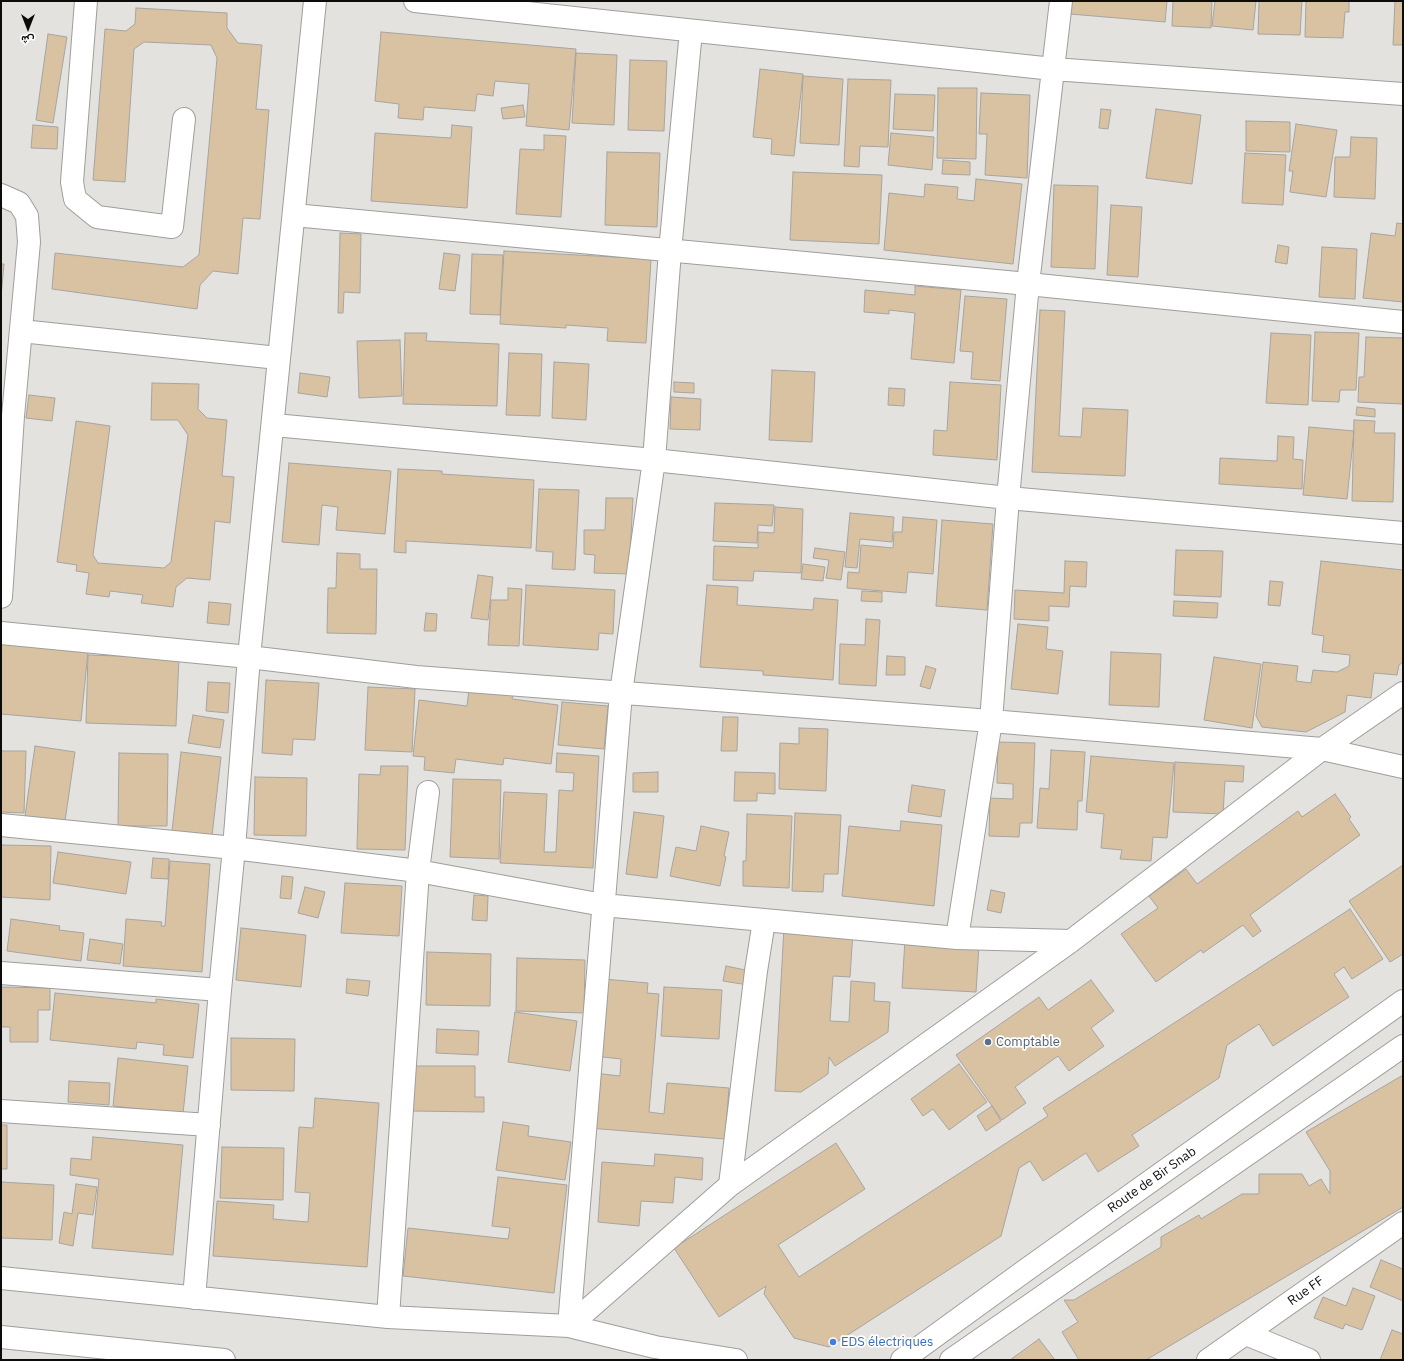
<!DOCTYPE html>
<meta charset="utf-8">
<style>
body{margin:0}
#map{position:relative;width:1404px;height:1361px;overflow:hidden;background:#e4e2df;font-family:"IBM Plex Sans",Vazirmatn,sans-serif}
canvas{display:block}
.frame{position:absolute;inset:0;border:2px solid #0d0c0b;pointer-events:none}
.north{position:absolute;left:8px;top:8px;width:40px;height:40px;-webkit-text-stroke:3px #fff;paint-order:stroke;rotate:180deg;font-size:11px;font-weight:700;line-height:16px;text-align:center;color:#0d0c0b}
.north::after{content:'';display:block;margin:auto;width:14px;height:18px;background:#0d0c0b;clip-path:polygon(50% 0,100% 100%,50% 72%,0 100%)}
</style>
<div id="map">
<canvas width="1404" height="1361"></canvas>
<div class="frame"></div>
<div class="north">ش</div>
</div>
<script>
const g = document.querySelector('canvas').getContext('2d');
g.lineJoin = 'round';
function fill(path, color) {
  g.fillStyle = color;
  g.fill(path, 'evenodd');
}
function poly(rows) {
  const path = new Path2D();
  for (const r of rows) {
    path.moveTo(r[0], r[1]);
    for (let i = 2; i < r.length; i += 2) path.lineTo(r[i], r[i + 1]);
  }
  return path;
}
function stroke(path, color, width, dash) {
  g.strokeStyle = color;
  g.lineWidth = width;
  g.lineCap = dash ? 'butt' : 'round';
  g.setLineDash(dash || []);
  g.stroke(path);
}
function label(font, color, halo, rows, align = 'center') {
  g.font = font + ' "IBM Plex Sans",sans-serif';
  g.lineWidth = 3.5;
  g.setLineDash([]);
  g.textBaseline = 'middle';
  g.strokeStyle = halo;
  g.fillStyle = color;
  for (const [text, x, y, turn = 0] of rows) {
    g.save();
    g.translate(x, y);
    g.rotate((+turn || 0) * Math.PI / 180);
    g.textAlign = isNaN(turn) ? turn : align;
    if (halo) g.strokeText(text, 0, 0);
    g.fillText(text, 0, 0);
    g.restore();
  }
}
const building = poly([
 [1071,1,1167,1,1165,22,1070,14,1071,1],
 [1173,1,1212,1,1211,28,1172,26,1173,1],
 [1215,1,1256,1,1253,30,1212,26,1215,1],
 [1259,1,1302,1,1300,35,1258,34,1259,1],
 [1306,1,1349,1,1349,12,1345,12,1343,38,1305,37,1306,1],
 [1395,1,1403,1,1403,45,1393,45,1395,1],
 [136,8,227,13,227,28,238,43,262,45,256,109,269,110,260,219,243,218,238,274,213,271,200,285,197,309,52,289,55,253,183,267,199,255,217,58,211,45,144,42,134,49,125,182,93,180,105,29,126,31,135,24,136,8],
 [381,32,576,49,569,130,526,126,529,84,495,81,493,96,477,94,475,111,424,107,423,120,398,118,399,104,375,101,381,32],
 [48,34,67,37,53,123,36,120,48,34],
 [576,53,617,55,614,125,572,123,576,53],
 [630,60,667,61,664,131,628,130,630,60],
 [760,69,803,74,794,156,771,154,772,139,753,137,760,69],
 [803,76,843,79,839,145,800,143,803,76],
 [848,79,891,80,888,147,860,146,859,167,844,166,848,79],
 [938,88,977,88,976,159,937,158,938,88],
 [981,93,1030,95,1027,178,985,175,987,134,979,134,981,93],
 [895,94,935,95,933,131,893,129,895,94],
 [523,105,525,117,503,119,501,108,523,105],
 [1101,109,1111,110,1108,129,1099,128,1101,109],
 [1156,109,1201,115,1192,184,1146,178,1156,109],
 [1246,121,1290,122,1290,152,1246,151,1246,121],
 [1296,124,1337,130,1326,197,1290,192,1293,171,1289,171,1296,124],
 [33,125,58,127,57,149,31,148,33,125],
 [452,125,472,127,467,208,371,201,375,133,451,138,452,125],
 [891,133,934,137,932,170,888,165,891,133],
 [544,135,566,136,561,217,516,214,520,149,544,150,544,135],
 [1351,137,1377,138,1375,199,1334,197,1335,157,1350,157,1351,137],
 [607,152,660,153,657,227,605,225,607,152],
 [1245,153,1286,155,1283,205,1242,203,1245,153],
 [943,160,970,162,970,175,942,174,943,160],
 [793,172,882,175,879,244,790,240,793,172],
 [976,179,1022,184,1013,264,884,250,889,193,924,197,925,184,958,187,957,199,974,201,976,179],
 [1054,185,1098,186,1095,269,1051,267,1054,185],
 [1111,205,1142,207,1138,277,1107,275,1111,205],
 [1397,223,1403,224,1403,302,1363,298,1371,233,1395,236,1397,223],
 [340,233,361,234,360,293,344,292,343,313,338,313,340,233],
 [1278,245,1289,247,1287,264,1275,262,1278,245],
 [1322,247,1357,249,1355,299,1319,297,1322,247],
 [504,251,651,259,646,343,607,341,608,328,566,325,566,328,500,324,504,251],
 [444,253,460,255,455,291,439,289,444,253],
 [472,254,503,255,500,315,470,314,472,254],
 [1,264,4,264,1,297,1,264],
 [915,286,961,290,954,363,911,359,915,313,889,310,889,314,864,312,865,290,915,295,915,286],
 [965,296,1007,299,1000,381,971,379,973,352,960,351,965,296],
 [1040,310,1065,311,1059,436,1081,437,1083,408,1128,410,1125,476,1032,472,1040,310],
 [1315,332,1359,333,1356,390,1340,390,1339,402,1312,401,1315,332],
 [405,333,427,333,426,341,499,344,497,406,403,404,405,333],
 [1271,333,1311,335,1308,405,1266,403,1271,333],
 [1366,337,1403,338,1403,404,1358,402,1359,377,1364,377,1366,337],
 [400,340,402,396,359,398,357,341,400,340],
 [509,353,542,354,540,416,506,415,509,353],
 [554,362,589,364,586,420,552,418,554,362],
 [772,370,815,372,812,442,769,440,772,370],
 [300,373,330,377,327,397,298,393,300,373],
 [674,382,694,383,694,393,674,392,674,382],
 [950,382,1001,385,997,460,933,455,934,430,947,431,950,382],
 [152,383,199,384,198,409,207,418,227,420,222,476,234,477,230,523,215,521,210,580,187,578,176,587,173,607,141,603,143,595,110,591,109,597,86,594,89,573,76,571,77,565,57,562,76,421,110,426,93,555,98,563,164,568,171,562,188,435,178,420,151,420,152,383],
 [889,388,905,389,904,406,888,405,889,388],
 [29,395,55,398,52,421,26,418,29,395],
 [671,397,701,399,700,430,670,429,671,397],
 [1357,407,1375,409,1375,417,1356,415,1357,407],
 [1354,420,1375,421,1374,433,1395,433,1393,502,1352,501,1354,420],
 [1309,427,1354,431,1347,499,1303,495,1309,427],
 [1278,436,1294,437,1293,459,1303,460,1302,489,1219,484,1220,458,1277,461,1278,436],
 [289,463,391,471,385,534,336,530,338,507,322,505,319,545,282,542,289,463],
 [398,469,442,471,442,474,534,480,531,548,406,541,406,553,394,552,398,469],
 [539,489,579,490,575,570,552,569,553,552,536,551,539,489],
 [606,498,633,498,629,574,594,573,595,555,584,554,584,530,605,530,606,498],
 [715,503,774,505,772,526,758,525,757,543,713,541,715,503],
 [775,507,803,509,801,573,754,571,753,581,713,580,714,546,758,548,758,532,774,533,775,507],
 [850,513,894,517,892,542,860,539,857,568,845,567,850,513],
 [903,517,937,520,933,574,908,572,906,593,847,588,848,572,859,573,861,545,893,548,894,532,902,532,903,517],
 [942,520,993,524,987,610,936,606,942,520],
 [815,548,845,552,841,580,826,578,829,560,813,558,815,548],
 [1176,550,1223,551,1221,597,1174,595,1176,550],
 [337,553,360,554,360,569,377,569,376,634,327,633,328,588,336,588,337,553],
 [1065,561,1087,562,1086,587,1070,586,1069,607,1049,606,1049,621,1014,619,1015,590,1064,593,1065,561],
 [1321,561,1403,570,1403,662,1399,665,1397,675,1374,673,1371,698,1347,695,1345,712,1306,732,1262,727,1256,716,1263,662,1298,666,1296,681,1311,683,1313,670,1337,672,1349,666,1350,655,1322,652,1324,636,1312,634,1321,561],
 [803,564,825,567,823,581,801,579,803,564],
 [478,575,493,577,488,620,471,618,478,575],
 [1270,581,1283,582,1280,606,1268,605,1270,581],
 [526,585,615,590,613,634,599,633,598,650,523,645,526,585],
 [707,585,738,587,737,605,813,610,814,598,838,600,833,680,763,675,763,671,700,667,707,585],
 [508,588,522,589,519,646,488,645,491,600,508,600,508,588],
 [862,591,882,592,882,602,861,601,862,591],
 [1174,601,1218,603,1217,618,1173,616,1174,601],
 [209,602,231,604,229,625,207,623,209,602],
 [426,613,437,614,436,631,424,631,426,613],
 [866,619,880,620,876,686,839,684,840,644,865,645,866,619],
 [1018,624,1048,627,1046,649,1063,651,1058,694,1011,689,1018,624],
 [1,642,88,652,81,721,1,714,1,642],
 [1111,652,1161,654,1159,707,1109,705,1111,652],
 [88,655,179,658,176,726,86,723,88,655],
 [887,656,905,657,905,675,886,675,887,656],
 [1214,657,1261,664,1252,728,1204,720,1214,657],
 [926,666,936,669,930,689,920,686,926,666],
 [266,680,319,683,315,740,293,739,292,755,262,753,266,680],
 [208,682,230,683,228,713,206,711,208,682],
 [368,687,415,689,412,752,365,750,368,687],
 [469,689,513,694,512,699,558,705,551,764,504,758,503,765,456,759,454,773,424,770,425,757,413,756,419,700,467,706,469,689],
 [562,702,608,706,604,749,558,745,562,702],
 [193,715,224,720,220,748,188,743,193,715],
 [723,717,738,717,737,751,721,751,723,717],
 [799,728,828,729,826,791,779,789,780,743,799,744,799,728],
 [998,742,1035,743,1032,823,1020,823,1019,837,989,836,990,798,1013,799,1013,784,997,783,998,742],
 [35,746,75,752,65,821,25,816,35,746],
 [1051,750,1085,752,1082,801,1078,801,1077,830,1037,828,1040,788,1049,789,1051,750],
 [1,751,26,751,24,813,1,812,1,751],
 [181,752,221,757,212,836,172,831,181,752],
 [119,753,168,754,167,826,118,826,119,753],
 [557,753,599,756,593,868,500,863,504,792,547,794,544,852,556,852,559,790,573,791,574,773,556,772,557,753],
 [1091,756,1174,763,1167,838,1153,837,1151,861,1120,859,1122,850,1101,848,1104,814,1086,812,1091,756],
 [1175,762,1244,766,1243,782,1225,781,1223,814,1173,812,1175,762],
 [381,766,408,766,405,850,357,849,359,774,380,775,381,766],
 [658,772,658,792,633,792,633,773,658,772],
 [735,772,775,773,775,794,757,793,757,801,734,801,735,772],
 [255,777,307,778,306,836,254,835,255,777],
 [453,779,501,780,499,859,450,857,453,779],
 [912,785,945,790,941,817,908,812,912,785],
 [1335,794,1351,817,1349,819,1360,835,1250,915,1261,931,1253,937,1243,925,1203,953,1201,950,1156,982,1121,934,1158,908,1149,896,1186,869,1197,884,1298,811,1302,817,1335,794],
 [634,812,664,816,657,878,626,874,634,812],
 [795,813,841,815,838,874,824,874,823,892,792,891,795,813],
 [747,814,792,816,789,888,743,886,743,861,746,861,747,814],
 [901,821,942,825,934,906,842,896,849,826,900,831,901,821],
 [701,826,729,832,724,856,726,857,720,886,670,876,676,847,696,851,701,826],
 [1,845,51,846,50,900,1,897,1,845],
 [58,852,131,862,126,894,53,883,58,852],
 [153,858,169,859,168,879,151,878,153,858],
 [170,861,210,864,202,972,123,966,126,919,162,922,161,926,165,926,170,861],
 [1403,865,1403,954,1390,962,1349,901,1403,865],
 [282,876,293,877,291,899,280,898,282,876],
 [345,883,402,886,399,936,341,933,345,883],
 [305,887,325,892,318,918,298,913,305,887],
 [991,890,1005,893,1001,913,987,910,991,890],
 [474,895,488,896,487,921,472,920,474,895],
 [1350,909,1383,959,1352,979,1344,967,1334,974,1349,997,1273,1046,1259,1024,1227,1045,1219,1078,1132,1135,1139,1146,1098,1172,1086,1153,1043,1181,1030,1161,1019,1168,1001,1236,829,1347,794,1338,764,1294,766,1286,719,1317,674,1248,836,1143,865,1189,778,1245,799,1277,1048,1116,1043,1108,1350,909],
 [11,919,60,926,59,930,84,933,81,961,7,951,11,919],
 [784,927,853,931,850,977,833,976,830,1021,849,1022,851,981,875,983,874,1001,890,1002,888,1032,835,1066,829,1057,828,1074,801,1092,775,1091,784,927],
 [241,928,306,935,301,987,236,980,241,928],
 [90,939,123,944,120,964,87,960,90,939],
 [905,940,979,945,976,992,902,988,905,940],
 [427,952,491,954,490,1006,426,1005,427,952],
 [517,958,585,960,584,1013,516,1011,517,958],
 [726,966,750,971,748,985,723,981,726,966],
 [347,979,370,981,368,996,346,993,347,979],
 [604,979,648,983,647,993,659,994,649,1112,664,1114,667,1083,729,1088,725,1139,589,1128,594,1073,620,1076,621,1059,594,1056,604,979],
 [1091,980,1114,1011,1091,1028,1104,1046,1069,1071,1058,1056,1015,1087,1026,1103,1002,1120,956,1055,1039,997,1048,1010,1091,980],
 [1,987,50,988,50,1010,38,1010,38,1042,10,1042,10,1027,1,1027,1,987],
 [664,987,722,990,719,1039,661,1036,664,987],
 [55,993,156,1003,156,999,199,1004,193,1058,163,1055,164,1045,137,1042,136,1049,50,1040,55,993],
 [515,1012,577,1021,570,1071,508,1062,515,1012],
 [437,1029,479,1031,478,1055,436,1053,437,1029],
 [231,1038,295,1039,294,1091,231,1090,231,1038],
 [118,1058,188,1066,183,1114,113,1106,118,1058],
 [959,1064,987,1102,949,1130,933,1109,923,1116,911,1099,959,1064],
 [413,1066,475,1066,475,1097,484,1097,484,1112,412,1111,413,1066],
 [1403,1075,1403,1207,1146,1360,1079,1360,1062,1332,1078,1322,1064,1300,1074,1300,1161,1247,1161,1237,1199,1215,1201,1219,1242,1194,1259,1194,1259,1174,1302,1174,1309,1186,1321,1179,1330,1194,1330,1171,1306,1132,1403,1075],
 [69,1081,110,1083,109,1105,68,1102,69,1081],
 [315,1098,379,1103,367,1267,213,1256,217,1201,274,1205,273,1219,308,1222,310,1193,295,1192,299,1127,313,1128,315,1098],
 [992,1106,1001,1121,986,1131,977,1116,992,1106],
 [503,1122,529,1126,528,1136,571,1142,565,1180,496,1170,503,1122],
 [1,1125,7,1125,7,1169,1,1169,1,1125],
 [93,1137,183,1145,173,1255,92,1248,99,1179,70,1175,71,1158,91,1160,93,1137],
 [222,1147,284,1148,283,1200,220,1198,222,1147],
 [655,1154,703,1158,702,1180,675,1177,673,1203,641,1201,639,1226,598,1222,602,1162,654,1166,655,1154],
 [498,1177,567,1185,554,1293,403,1276,408,1228,508,1239,510,1228,492,1226,498,1177],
 [1,1182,54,1185,52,1240,1,1238,1,1182],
 [76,1184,97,1187,93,1215,78,1213,73,1246,59,1243,64,1212,72,1214,76,1184],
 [1381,1260,1403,1269,1403,1301,1370,1287,1381,1260],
 [1353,1288,1375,1296,1362,1330,1345,1324,1343,1329,1314,1318,1323,1297,1346,1306,1353,1288],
 [1392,1330,1403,1334,1403,1360,1380,1360,1392,1330],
 [1039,1339,1055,1360,1010,1360,1039,1339]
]);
const minor = poly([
 [86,1,72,182,75,199,97,217,172,227,184,119],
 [415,1,1053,69,1403,94],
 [1061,1,1028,284,1008,498,991,721,1322,749,1403,767],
 [1,195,19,203,27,216,29,242,13,416,1,597],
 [294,215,1028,284,1403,322],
 [21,331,278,358],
 [274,425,654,460,1008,498,1403,533],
 [1,633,249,657,416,677,991,721,957,938],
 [1,825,234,848,418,871,603,905,957,938,1071,941],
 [1,973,220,990],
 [1,1111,209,1125],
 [730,1185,756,971,764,921],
 [1,1278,388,1317,569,1326,655,1347,736,1360],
 [194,1298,220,990,234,848,249,657,315,1],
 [388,1317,418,871,428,792],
 [569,1326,621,693,654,460,670,251,691,31],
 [569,1326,730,1185,1071,941,1322,749,1403,693],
 [1246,1334,1309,1360],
 [1208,1360,1403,1223]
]);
const major = poly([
 [1,1337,224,1360],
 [902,1360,1026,1270,1403,1001],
 [951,1360,1403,1046]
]);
const markers = [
 [988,1042,4,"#5c6f8a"],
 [833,1342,4,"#3f7fe0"]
];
const serviceNames = [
 ["Comptable",996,1042]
];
const streetNames = [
 ["Route de Bir Snab",1152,1180,-35],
 ["Rue FF",1306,1291,-35]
];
const shopNames = [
 ["EDS électriques",841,1342]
];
fill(building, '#d9c2a2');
stroke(building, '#a6a4a1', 1);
stroke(minor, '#9f9e9b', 24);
stroke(major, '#9f9e9b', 24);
stroke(minor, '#fff', 22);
stroke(major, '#fff', 22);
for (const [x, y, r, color] of markers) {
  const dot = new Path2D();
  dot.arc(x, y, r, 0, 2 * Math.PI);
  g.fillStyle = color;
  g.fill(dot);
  stroke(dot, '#fff', 1.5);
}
label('13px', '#4e5e75', '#fff', serviceNames, 'left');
label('13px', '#0d0c0b', '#fff', streetNames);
label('13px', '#366cbe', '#fff', shopNames, 'left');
</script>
